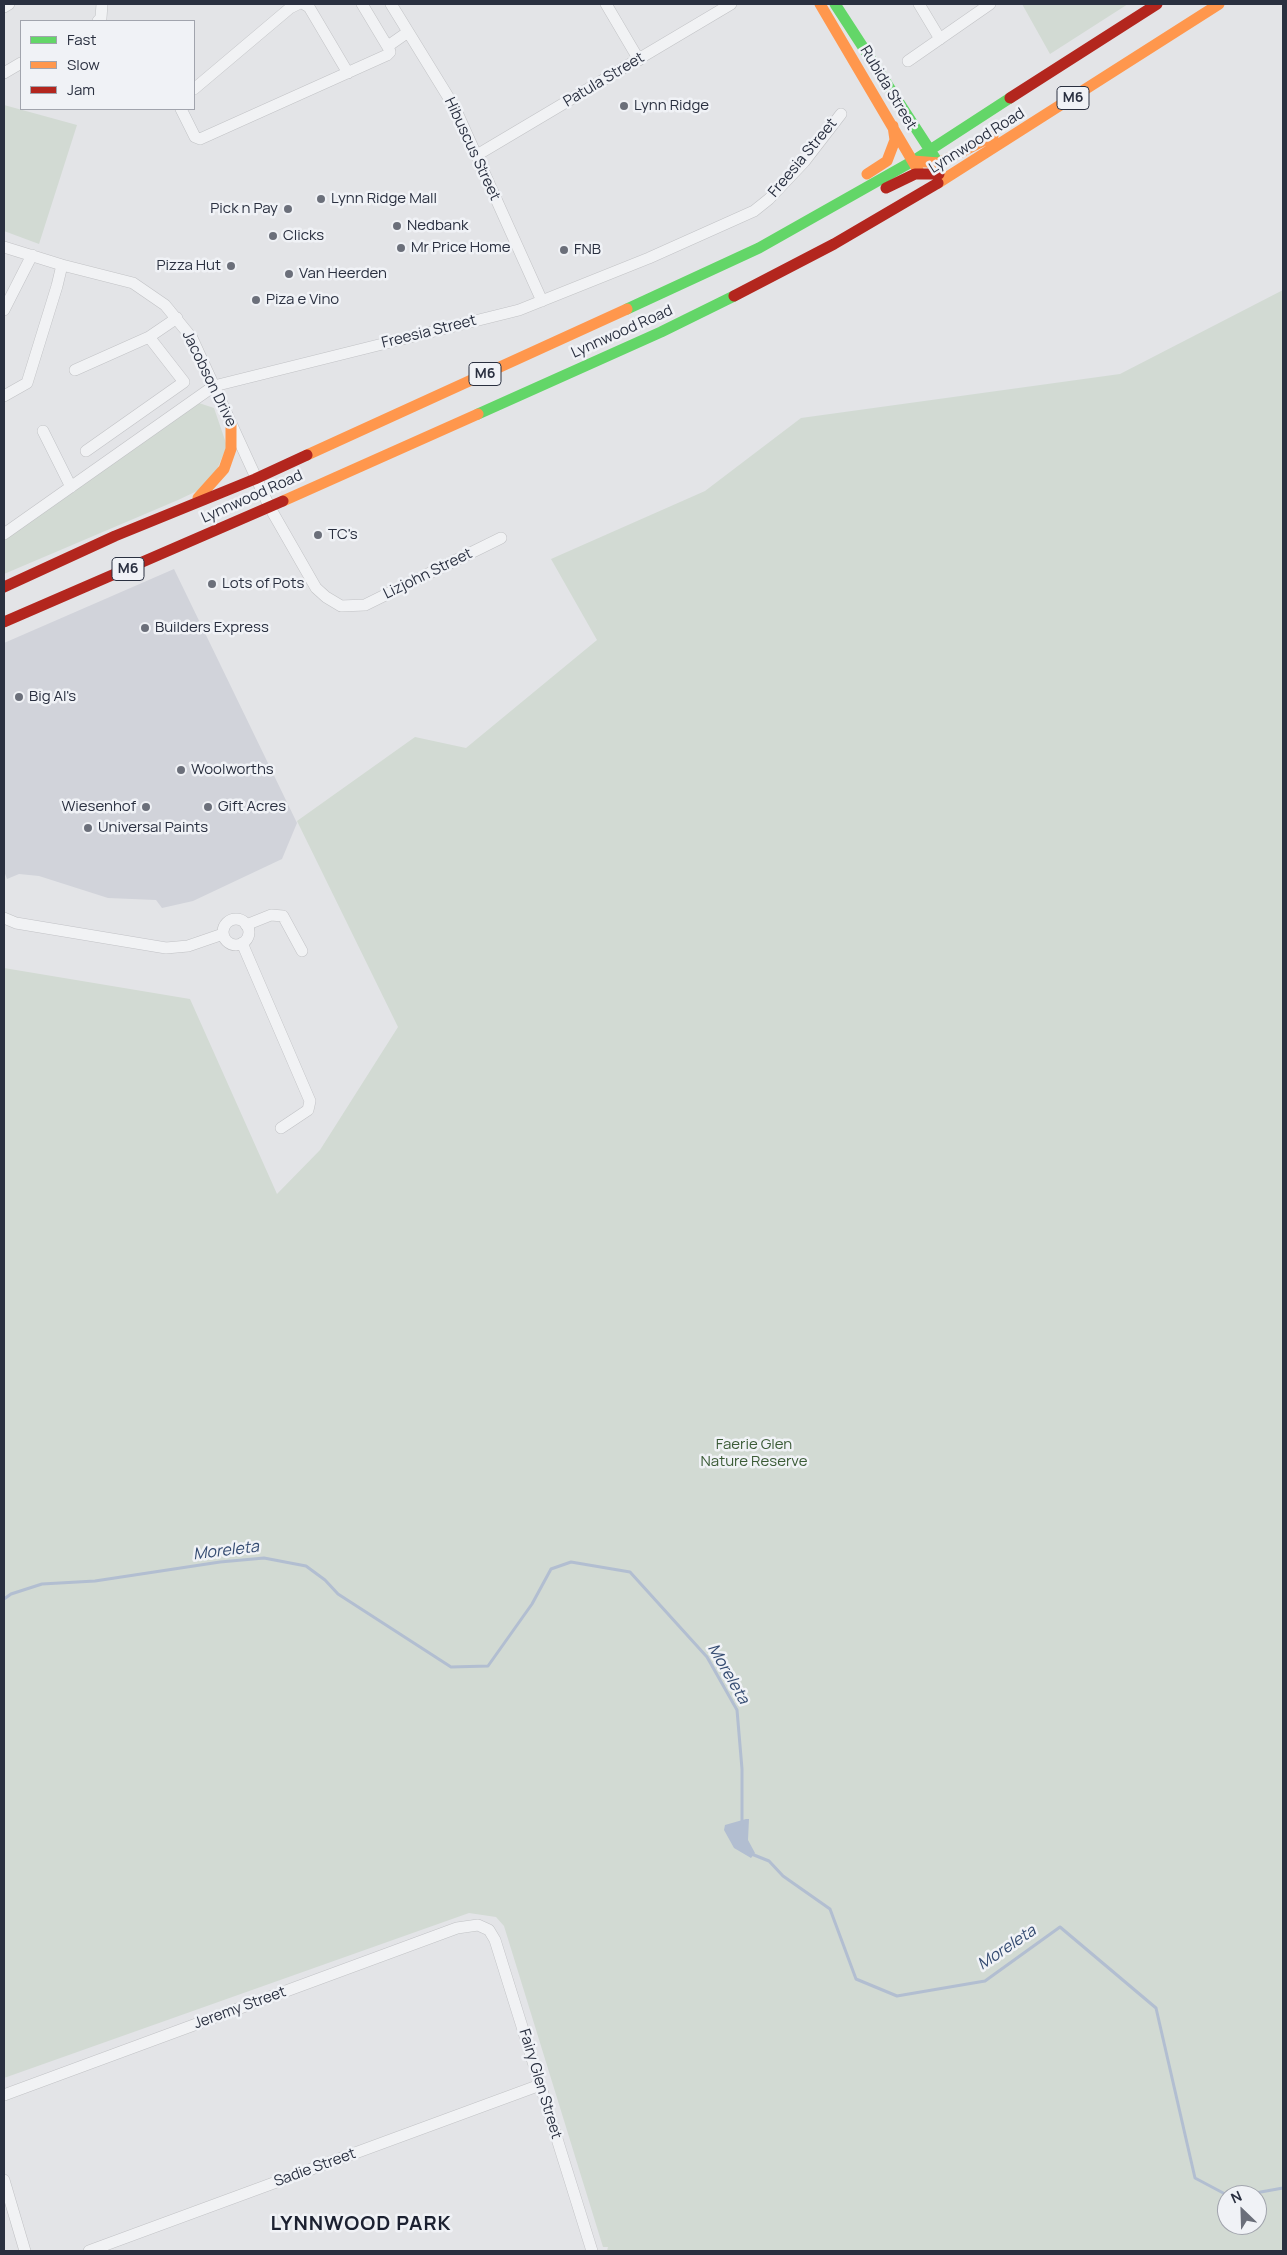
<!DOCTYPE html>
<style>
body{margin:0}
#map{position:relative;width:1287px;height:2255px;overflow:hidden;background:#e3e4e7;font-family:Manrope,sans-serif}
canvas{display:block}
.frame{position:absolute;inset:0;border:5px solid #2a3040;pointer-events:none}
.legend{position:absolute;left:20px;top:20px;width:175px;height:90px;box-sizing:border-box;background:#f0f2f6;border:1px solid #a1a4ad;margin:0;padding:6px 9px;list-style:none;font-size:15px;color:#2a3040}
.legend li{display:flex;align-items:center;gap:10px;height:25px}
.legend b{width:25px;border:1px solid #a1a4ad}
.north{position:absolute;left:1217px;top:2185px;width:50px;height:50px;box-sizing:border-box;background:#f0f2f6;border:1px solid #a1a4ad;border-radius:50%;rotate:336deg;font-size:14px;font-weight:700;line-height:20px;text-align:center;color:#2a3040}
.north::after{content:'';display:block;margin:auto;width:18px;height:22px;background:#6b6f7a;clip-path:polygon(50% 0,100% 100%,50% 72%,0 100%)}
</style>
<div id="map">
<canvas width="1287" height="2255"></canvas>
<div class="frame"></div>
<ul class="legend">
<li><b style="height:6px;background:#63d668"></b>Fast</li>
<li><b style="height:6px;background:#ff974d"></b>Slow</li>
<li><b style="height:6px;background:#b3261e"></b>Jam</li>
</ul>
<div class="north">N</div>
</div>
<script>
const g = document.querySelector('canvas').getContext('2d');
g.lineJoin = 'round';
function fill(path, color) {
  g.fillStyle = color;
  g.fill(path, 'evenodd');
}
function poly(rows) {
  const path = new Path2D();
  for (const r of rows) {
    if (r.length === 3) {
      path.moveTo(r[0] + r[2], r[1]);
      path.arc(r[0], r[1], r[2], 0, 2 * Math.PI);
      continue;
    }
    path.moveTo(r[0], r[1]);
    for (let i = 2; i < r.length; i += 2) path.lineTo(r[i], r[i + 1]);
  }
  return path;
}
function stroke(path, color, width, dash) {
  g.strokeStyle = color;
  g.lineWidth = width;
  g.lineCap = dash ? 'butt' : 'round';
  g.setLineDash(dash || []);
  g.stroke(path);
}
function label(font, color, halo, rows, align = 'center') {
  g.font = font + ' Manrope,sans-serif';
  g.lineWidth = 5;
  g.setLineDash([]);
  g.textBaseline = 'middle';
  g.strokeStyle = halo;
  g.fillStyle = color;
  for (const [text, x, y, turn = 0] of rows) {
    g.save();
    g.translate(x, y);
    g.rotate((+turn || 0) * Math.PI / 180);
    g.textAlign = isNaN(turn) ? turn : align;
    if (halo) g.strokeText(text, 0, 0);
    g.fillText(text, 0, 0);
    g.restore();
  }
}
const built = poly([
 [174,569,297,823,282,859,193,901,162,908,156,900,108,898,39,876,19,874,7,879,4,871,4,643]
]);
const green = poly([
 [1022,4,1128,4,1050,54],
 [4,105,77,125,39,244,4,231],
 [1283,290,1283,2251,607,2251,608,2247,603,2247,504,1926,496,1917,469,1913,4,2078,4,968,190,999,277,1194,320,1150,398,1027,297,821,415,737,466,748,597,640,551,559,705,491,801,418,1120,374],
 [1227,2195,1257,2195,1257,2225,1227,2225],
 [196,402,214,408,227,446,215,474,197,491,178,500,4,574,4,540]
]);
const water = poly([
 [746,1819,749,1819,748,1840,755,1853,751,1858,734,1848,724,1830,725,1825]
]);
const stream = poly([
 [4,1599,11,1594,42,1584,95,1581,220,1562,264,1558,306,1566,325,1580,338,1594,451,1667,488,1666,532,1604,551,1569,571,1562,630,1572,707,1657,737,1710,742,1769,742,1824],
 [749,1853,769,1861,783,1876,830,1909,856,1979,897,1996,985,1981,1060,1927,1156,2008,1195,2178,1227,2195],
 [1244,2195,1283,2188]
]);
const street = poly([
 [304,4,309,7,348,73],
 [391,4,455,108,542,301],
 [606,4,639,60],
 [919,4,940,39],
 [4,7,9,4],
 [98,21,101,18,102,4],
 [388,46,408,32],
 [908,61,990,4],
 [4,73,21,63],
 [194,89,290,8,298,4],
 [181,109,195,137,200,139,387,55,390,52,389,49,362,4],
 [477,155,731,4],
 [4,247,62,265,133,283,165,305,192,338,269,506,316,588,326,597,341,606,365,605,501,538],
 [4,310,32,255],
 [75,370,149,337,177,318],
 [4,396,27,383,57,286,62,265],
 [43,431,71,487],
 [86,451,184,382,149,337],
 [4,534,214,386,519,310,649,258,754,211,769,199,804,162,841,114],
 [4,918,16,923,166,948,188,946,223,934],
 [236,932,13],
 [246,925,271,915,283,916,302,951],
 [242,943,310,1101,308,1110,281,1128],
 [4,2095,457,1928,478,1925,489,1930,495,1940,592,2251],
 [4,2180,25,2251],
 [89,2251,540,2085]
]);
const fast = poly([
 [835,4,937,161],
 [627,309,759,248,913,161,1010,98],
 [478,414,661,332,734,296]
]);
const slow = poly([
 [820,4,919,172],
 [913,161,939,163,993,136],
 [867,174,887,161,895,140,893,126],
 [938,183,1219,4],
 [307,455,627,309],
 [198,498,224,469,231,449,231,425],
 [283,501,478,414]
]);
const jam = poly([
 [1010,98,1157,4],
 [886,188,915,174,939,174],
 [734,296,834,244,938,183],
 [4,587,115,536,255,479,307,455],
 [4,622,283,501]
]);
const markers = [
 [624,106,5,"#6b6f7a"],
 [321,199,5,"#6b6f7a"],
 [288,209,5,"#6b6f7a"],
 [397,226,5,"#6b6f7a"],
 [273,236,5,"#6b6f7a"],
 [401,248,5,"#6b6f7a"],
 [564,250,5,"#6b6f7a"],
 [231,266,5,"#6b6f7a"],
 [289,274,5,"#6b6f7a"],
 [256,300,5,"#6b6f7a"],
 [318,535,5,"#6b6f7a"],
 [212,584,5,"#6b6f7a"],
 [145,628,5,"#6b6f7a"],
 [19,697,5,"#6b6f7a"],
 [181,770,5,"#6b6f7a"],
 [146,807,5,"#6b6f7a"],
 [208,807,5,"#6b6f7a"],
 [88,828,5,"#6b6f7a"]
];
const shields = [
 [1073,98,32],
 [485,374,32],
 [128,569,32]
];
const shieldNames = [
 ["M6",1073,98],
 ["M6",485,374],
 ["M6",128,569]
];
const streetNames = [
 ["Patula Street",604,80,-31],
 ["Rubida Street",888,88,59],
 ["Lynnwood Road",977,141,-32],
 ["Hibuscus Street",472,149,65],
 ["Freesia Street",803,158,-50],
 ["Freesia Street",429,332,-14],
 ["Lynnwood Road",622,332,-24],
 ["Jacobson Drive",209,379,64],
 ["Lynnwood Road",252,497,-24],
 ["Lizjohn Street",428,574,-26],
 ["Jeremy Street",240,2008,-20],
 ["Fairy Glen Street",540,2084,73],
 ["Sadie Street",315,2168,-20]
];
const poiNames = [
 ["Lynn Ridge",634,106],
 ["Lynn Ridge Mall",331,199],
 ["Pick n Pay",278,209,"right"],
 ["Nedbank",407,226],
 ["Clicks",283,236],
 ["Mr Price Home",411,248],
 ["FNB",574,250],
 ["Pizza Hut",221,266,"right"],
 ["Van Heerden",299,274],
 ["Piza e Vino",266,300],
 ["TC's",328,535],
 ["Lots of Pots",222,584],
 ["Builders Express",155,628],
 ["Big Al's",29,697],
 ["Woolworths",191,770],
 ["Wiesenhof",136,807,"right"],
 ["Gift Acres",218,807],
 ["Universal Paints",98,828]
];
const parkNames = [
 ["Faerie Glen",754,1445],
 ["Nature Reserve",754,1462]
];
const waterNames = [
 ["Moreleta",226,1551,-7],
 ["Moreleta",728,1674,60],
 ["Moreleta",1007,1948,-34]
];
const districtNames = [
 ["LYNNWOOD PARK",361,2224]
];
fill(built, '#d1d3da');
fill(green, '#d2dad3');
fill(water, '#b2bed1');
stroke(stream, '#b2bed1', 3);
stroke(street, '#c1c2c5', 12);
stroke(street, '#f1f2f4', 11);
stroke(fast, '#63d668', 11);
stroke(slow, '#ff974d', 11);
stroke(jam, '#b3261e', 11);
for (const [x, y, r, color] of markers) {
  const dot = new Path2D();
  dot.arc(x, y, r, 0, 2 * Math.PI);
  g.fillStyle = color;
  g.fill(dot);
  stroke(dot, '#f0f2f6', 2);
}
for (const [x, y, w] of shields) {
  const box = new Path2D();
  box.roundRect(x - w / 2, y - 11.5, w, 23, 4);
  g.fillStyle = '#f0f2f6';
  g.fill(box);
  stroke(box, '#2a3040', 1);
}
label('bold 14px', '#2a3040', null, shieldNames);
label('15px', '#2a3040', '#f0f2f6', streetNames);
label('15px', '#2a3040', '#f0f2f6', poiNames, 'left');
label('15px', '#3b5b37', '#f0f2f6', parkNames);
label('italic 16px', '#354c72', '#f0f2f6', waterNames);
g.letterSpacing = '1px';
label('bold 20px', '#1c2131', '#f0f2f6', districtNames);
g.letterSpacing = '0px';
</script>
